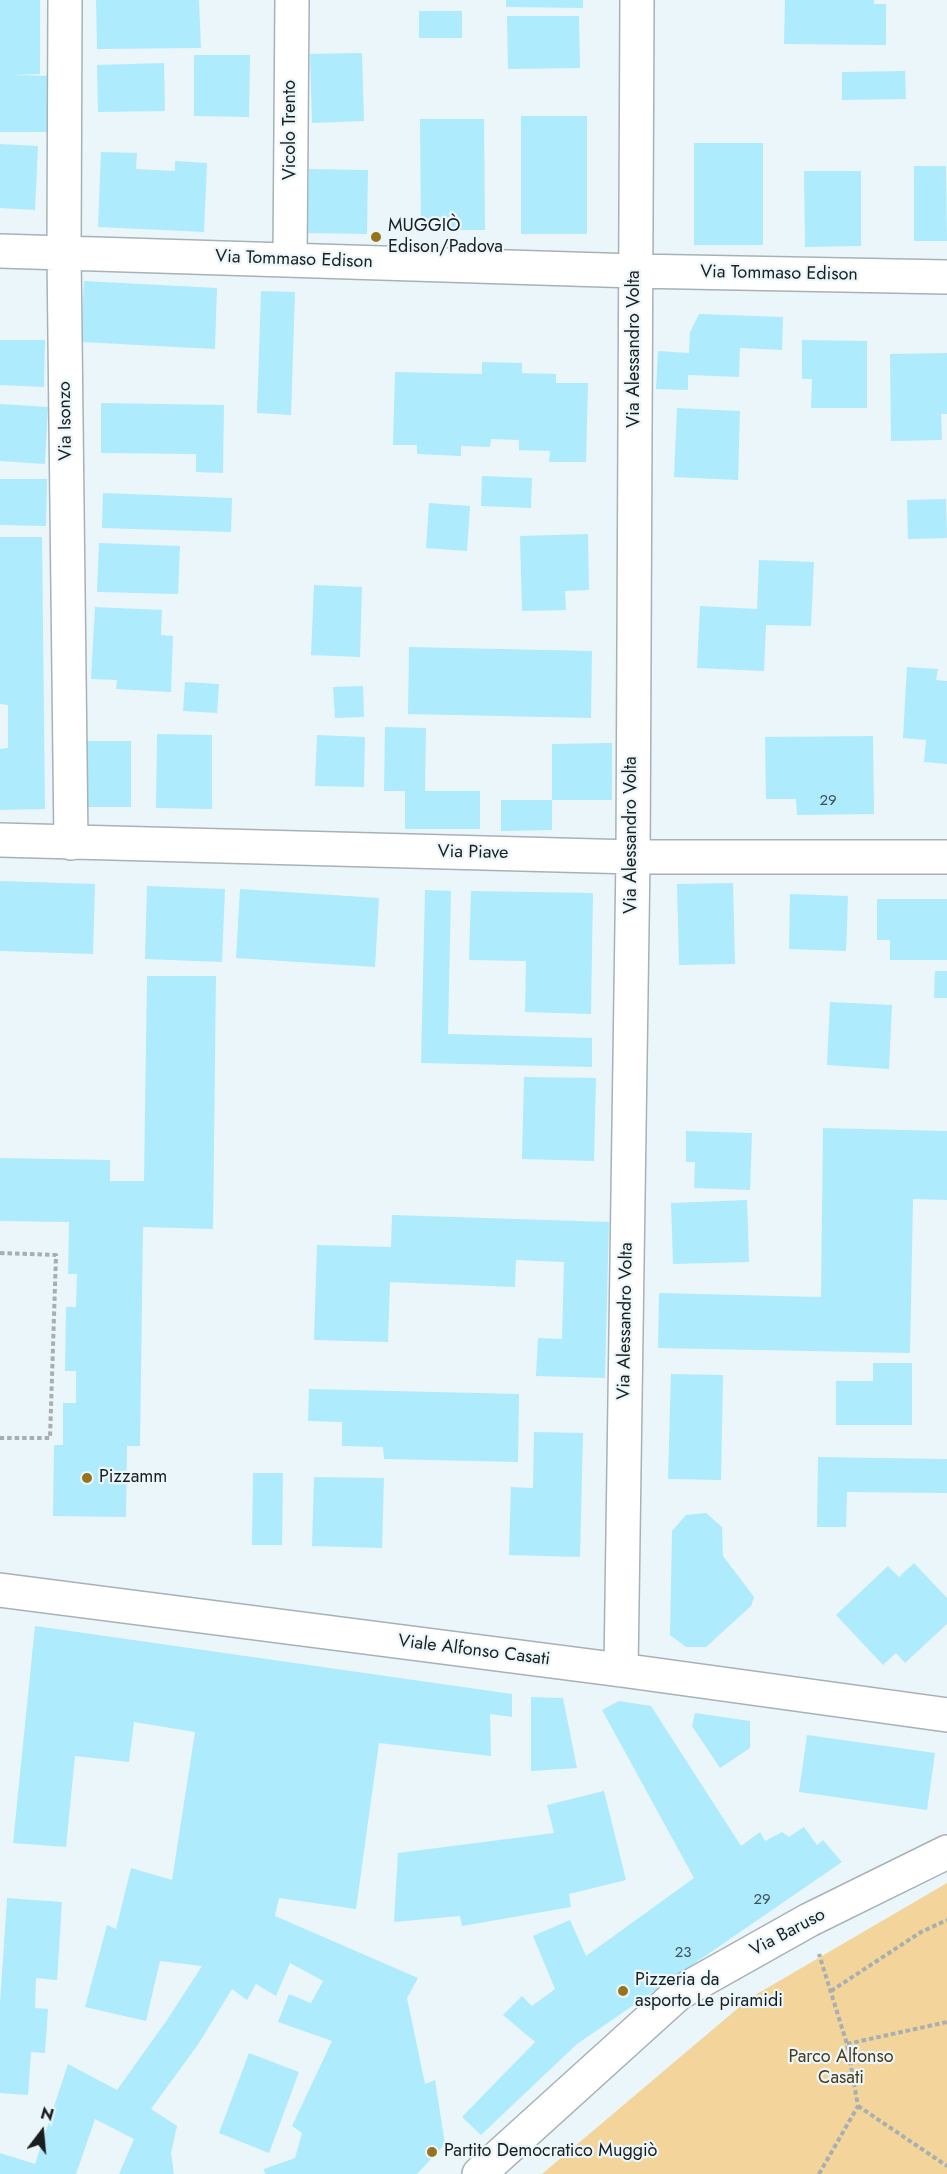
<!DOCTYPE html>
<meta charset="utf-8">
<style>
body{margin:0}
#map{position:relative;width:947px;height:2174px;overflow:hidden;background:#ebf6fa;font-family:Jost,sans-serif}
canvas{display:block}
.north{position:absolute;left:12px;top:2102px;width:60px;height:60px;-webkit-text-stroke:4px #ebf6fa;paint-order:stroke;rotate:16deg;font-size:16px;font-weight:700;line-height:24px;text-align:center;color:#1a1e1f}
.north::after{content:'';display:block;margin:auto;width:21px;height:27px;background:#1a1e1f;clip-path:polygon(50% 0,100% 100%,50% 72%,0 100%)}
</style>
<div id="map">
<canvas width="947" height="2174"></canvas>
<div class="north">N</div>
</div>
<script>
const g = document.querySelector('canvas').getContext('2d');
g.lineJoin = 'round';
function fill(path, color) {
  g.fillStyle = color;
  g.fill(path, 'evenodd');
}
function poly(rows) {
  const path = new Path2D();
  for (const r of rows) {
    path.moveTo(r[0], r[1]);
    for (let i = 2; i < r.length; i += 2) path.lineTo(r[i], r[i + 1]);
  }
  return path;
}
function stroke(path, color, width, dash) {
  g.strokeStyle = color;
  g.lineWidth = width;
  g.lineCap = dash ? 'butt' : 'round';
  g.setLineDash(dash || []);
  g.stroke(path);
}
function label(font, color, halo, rows, align = 'center') {
  g.font = font + ' Jost,sans-serif';
  g.lineWidth = 4.5;
  g.setLineDash([]);
  g.textBaseline = 'middle';
  g.strokeStyle = halo;
  g.fillStyle = color;
  for (const [text, x, y, turn = 0] of rows) {
    g.save();
    g.translate(x, y);
    g.rotate((+turn || 0) * Math.PI / 180);
    g.textAlign = isNaN(turn) ? turn : align;
    if (halo) g.strokeText(text, 0, 0);
    g.fillText(text, 0, 0);
    g.restore();
  }
}
const green = poly([
 [947,1883,947,2174,542,2174,750,1998]
]);
const building = poly([
 [0,0,40,0,40,74,11,75,55,76,55,132,0,132],
 [96,0,199,0,201,48,97,49],
 [506,0,583,0,583,8,506,7],
 [785,0,874,0,874,4,886,4,886,45,784,44],
 [419,11,462,11,462,38,419,38],
 [507,16,579,16,580,68,508,69],
 [362,53,364,121,312,123,310,54],
 [194,55,250,55,249,117,194,116],
 [164,63,165,111,98,112,97,65],
 [905,71,906,99,842,100,842,72],
 [521,116,587,116,587,234,521,234],
 [420,119,484,119,485,230,421,230],
 [694,143,763,143,763,245,694,245],
 [0,144,38,146,35,210,0,208],
 [101,152,137,153,136,169,175,171,175,161,207,163,204,232,98,227],
 [914,166,946,166,947,241,914,241],
 [309,169,368,170,367,234,308,233],
 [804,171,861,171,861,246,805,247],
 [84,281,217,288,215,349,81,342],
 [261,291,295,292,291,415,257,413],
 [699,314,783,317,782,350,740,348,739,377,688,375,688,390,656,389,658,351,689,353,690,332],
 [0,340,45,340,44,387,0,385],
 [802,340,867,341,867,408,811,408,812,379,802,379],
 [947,353,947,414,941,414,942,440,891,441,890,354],
 [482,362,522,363,522,373,556,374,556,383,588,383,586,462,549,462,550,451,519,450,519,440,491,439,490,447,461,446,461,456,417,454,417,445,393,445,395,372,482,374],
 [101,403,224,405,223,473,196,472,196,454,101,453],
 [0,404,48,407,45,464,0,461],
 [677,408,740,411,738,480,674,477],
 [482,476,532,478,531,508,481,506],
 [0,479,47,479,46,526,0,525],
 [103,493,232,498,231,532,102,528],
 [946,499,947,538,908,539,907,500],
 [429,503,470,506,467,551,426,548],
 [588,534,589,590,565,591,566,610,522,611,520,536],
 [0,537,42,537,45,809,0,810,0,749,8,748,8,705,0,704],
 [99,543,180,546,178,594,97,592],
 [759,560,814,562,811,626,766,625,764,671,697,668,700,606,757,609],
 [314,585,362,587,360,657,311,655],
 [95,607,162,610,161,635,173,636,171,692,116,689,117,680,91,679],
 [409,647,592,651,591,718,408,714],
 [907,667,938,669,936,680,947,681,947,764,924,762,926,740,903,738],
 [185,682,219,684,217,713,183,711],
 [363,686,364,717,335,718,333,687],
 [385,727,426,728,425,791,480,791,480,829,405,829,405,791,384,791],
 [157,734,212,735,212,809,156,808],
 [317,735,365,737,364,787,315,786],
 [873,736,874,814,797,815,796,799,766,799,765,737],
 [82,741,131,741,131,807,82,807],
 [612,743,612,800,552,800,552,744],
 [501,800,552,800,552,830,501,831],
 [0,881,95,884,93,954,0,951],
 [733,883,735,964,679,965,677,884],
 [147,886,225,889,222,962,145,959],
 [240,889,379,898,375,967,236,958],
 [425,890,451,891,448,1034,592,1038,592,1067,421,1063],
 [471,891,593,893,591,1014,525,1012,526,961,469,960],
 [790,894,848,896,846,951,789,949],
 [877,899,947,899,947,960,890,960,890,940,877,940],
 [935,971,947,971,947,998,934,998],
 [147,976,216,976,213,1229,143,1227,140,1446,127,1446,126,1517,53,1516,54,1445,63,1445,63,1403,76,1403,76,1371,65,1371,66,1307,76,1307,77,1274,68,1274,69,1222,0,1221,0,1158,110,1160,110,1181,144,1181],
 [830,1002,892,1005,889,1069,827,1065],
 [524,1077,596,1078,594,1161,522,1159],
 [823,1128,947,1131,947,1200,913,1199,910,1353,658,1348,659,1293,821,1297],
 [686,1131,752,1133,750,1190,694,1188,695,1162,686,1162],
 [747,1200,749,1262,673,1264,671,1203],
 [392,1215,609,1222,605,1378,536,1376,538,1338,562,1339,564,1262,516,1260,515,1287,390,1282,388,1342,314,1340,317,1245,391,1247],
 [873,1363,912,1363,912,1425,836,1425,836,1381,873,1381],
 [671,1374,723,1375,721,1480,668,1479],
 [309,1389,519,1394,518,1462,384,1459,383,1447,342,1446,342,1422,308,1421],
 [534,1432,583,1433,580,1557,509,1555,511,1487,533,1488],
 [818,1457,947,1459,947,1493,847,1492,846,1527,817,1527],
 [253,1473,283,1473,282,1545,252,1545],
 [314,1477,384,1478,382,1548,312,1546],
 [706,1513,722,1527,723,1556,754,1597,751,1606,706,1647,686,1647,670,1635,672,1531,686,1515],
 [914,1563,947,1598,947,1624,905,1663,896,1653,883,1665,836,1615,888,1566,899,1577],
 [35,1626,512,1694,512,1717,490,1714,491,1756,379,1743,356,1909,279,1898,275,1916,418,1978,407,1998,425,2084,435,2080,445,2144,417,2174,265,2174,264,2169,295,2158,302,2133,292,2126,332,2041,278,2022,289,1994,311,2003,323,1981,290,1963,276,1996,256,1984,247,2000,232,1989,199,2043,151,2109,177,2126,171,2153,174,2174,119,2174,134,2139,95,2119,76,2174,0,2174,0,2153,35,2164,68,2064,117,2090,167,2020,202,1966,160,1961,146,2021,85,2007,107,1925,116,1929,131,1868,172,1880,195,1732,134,1722,129,1762,75,1756,66,1847,13,1843],
 [531,1697,563,1698,577,1768,531,1771],
 [619,1701,651,1706,741,1846,760,1832,765,1841,782,1832,789,1837,804,1827,817,1845,823,1840,842,1862,577,2044,481,2135,462,2117,535,2042,503,2015,522,1996,532,2006,555,1989,533,1936,570,1920,586,1956,694,1878,602,1710],
 [695,1713,750,1721,750,1748,720,1768,692,1726],
 [807,1735,935,1753,927,1810,799,1792],
 [604,1791,626,1880,569,1894,571,1907,462,1926,460,1916,394,1922,398,1853,554,1833,547,1805],
 [7,1898,62,1902,57,1980,36,1978,35,2008,48,2009,45,2053,31,2052,28,2095,0,2093,0,2003],
 [249,2053,299,2072,269,2153,219,2133]
]);
const path = poly([
 [0,1253,56,1255,50,1438,0,1438],
 [831,1991,921,1932,947,1920],
 [847,2044,947,2022],
 [858,2106,947,2166],
 [819,2174,858,2106,847,2044,819,1954]
]);
const minor = poly([
 [65,0,64,254,71,843],
 [0,251,635,271,947,277],
 [290,259,292,0],
 [0,840,633,857,947,857],
 [0,1590,621,1670,947,1715],
 [621,1670,633,857,637,0],
 [479,2174,679,1993,809,1920,947,1852]
]);
const markers = [
 [376,237,6,"#98731d"],
 [87,1478,6,"#98731d"],
 [623,1991,6,"#98731d"],
 [432,2152,6,"#98731d"]
];
const numberNames = [
 ["29",828,801],
 ["29",762,1900],
 ["23",683,1953]
];
const streetNames = [
 ["Vicolo Trento",291,130,-90],
 ["Via Tommaso Edison",294,260,2],
 ["Via Tommaso Edison",779,274,1],
 ["Via Alessandro Volta",635,349,-90],
 ["Via Isonzo",66,421,-91],
 ["Via Alessandro Volta",632,835,-90],
 ["Via Piave",473,853,1],
 ["Via Alessandro Volta",626,1321,-89],
 ["Viale Alfonso Casati",474,1651,7],
 ["Via Baruso",788,1933,-28]
];
const poiNames = [
 ["MUGGIÒ",388,227],
 ["Edison/Padova",388,248],
 ["Pizzamm",99,1478],
 ["Pizzeria da",635,1981],
 ["asporto Le piramidi",635,2002],
 ["Partito Democratico Muggiò",444,2152]
];
const parkNames = [
 ["Parco Alfonso",841,2058],
 ["Casati",841,2079]
];
fill(green, '#f3d49a');
fill(building, '#aeebfd');
stroke(minor, '#a7b2b6', 36);
stroke(path, '#a7afb2', 4, [4.5, 3]);
stroke(minor, '#fff', 33);
for (const [x, y, r, color] of markers) {
  const dot = new Path2D();
  dot.arc(x, y, r, 0, 2 * Math.PI);
  g.fillStyle = color;
  g.fill(dot);
  stroke(dot, '#ebf6fa', 2);
}
label('15px', '#3f5156', null, numberNames);
label('18px', '#1a1e1f', '#ebf6fa', streetNames);
label('18px', '#1a1e1f', '#ebf6fa', poiNames, 'left');
label('18px', '#4c3b18', '#ebf6fa', parkNames);
</script>
